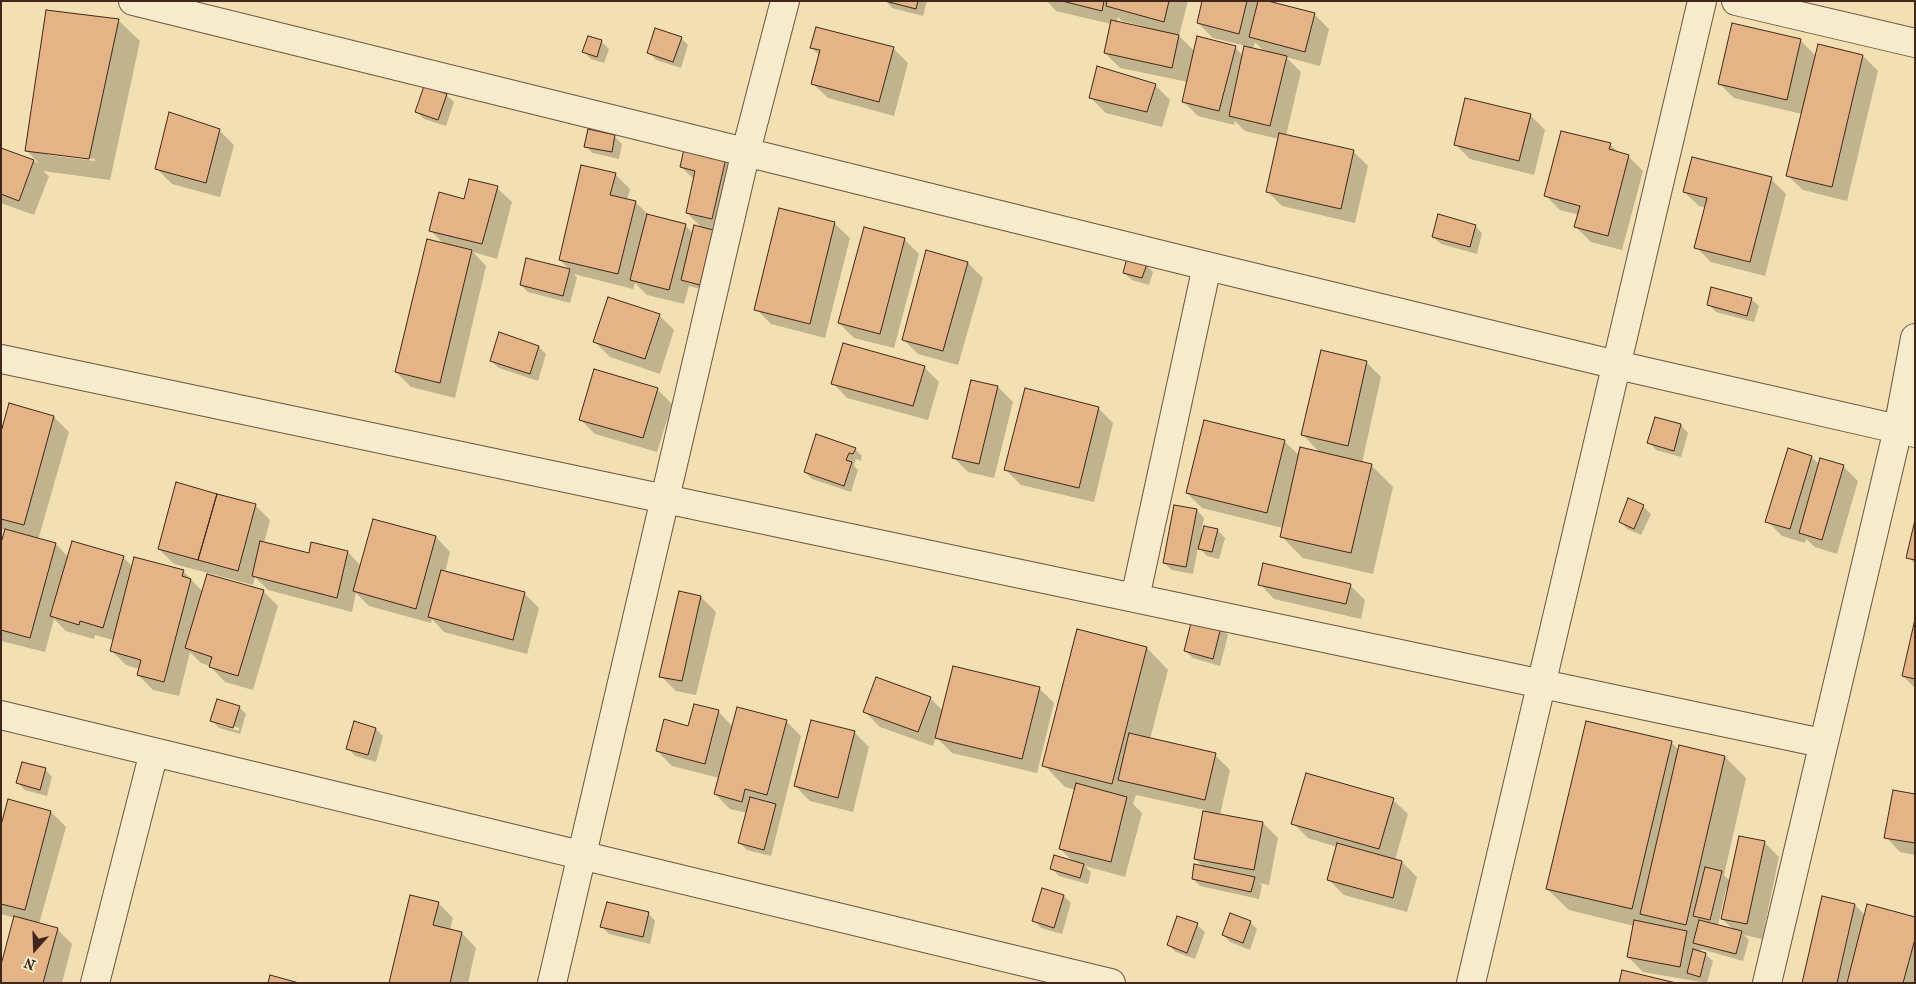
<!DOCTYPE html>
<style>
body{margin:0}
#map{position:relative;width:1916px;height:984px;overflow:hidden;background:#f2e0b2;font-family:"IM FELL French Canon",serif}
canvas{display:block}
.frame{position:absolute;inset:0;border:2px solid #40261b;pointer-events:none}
.north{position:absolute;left:10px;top:924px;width:50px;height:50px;-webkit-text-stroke:4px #f7ebcd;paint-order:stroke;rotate:200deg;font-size:14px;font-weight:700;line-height:20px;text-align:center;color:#40261b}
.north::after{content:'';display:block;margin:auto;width:18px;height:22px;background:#40261b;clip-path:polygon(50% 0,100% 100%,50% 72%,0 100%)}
</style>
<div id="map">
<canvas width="1916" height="984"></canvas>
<div class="frame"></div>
<div class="north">N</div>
</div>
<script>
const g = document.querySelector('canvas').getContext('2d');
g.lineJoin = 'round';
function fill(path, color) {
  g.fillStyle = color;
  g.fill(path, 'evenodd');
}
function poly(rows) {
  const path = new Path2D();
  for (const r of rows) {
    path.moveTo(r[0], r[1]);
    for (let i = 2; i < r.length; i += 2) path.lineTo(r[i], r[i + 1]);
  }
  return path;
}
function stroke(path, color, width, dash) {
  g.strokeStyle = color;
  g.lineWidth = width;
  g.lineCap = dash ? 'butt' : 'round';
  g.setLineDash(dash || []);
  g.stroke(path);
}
const shadow = poly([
 [886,1,927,1,923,16,892,8],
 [1047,1,1188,1,1179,36,1195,52,1235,47,1243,56,1246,46,1213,38,1198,23,1204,1,1266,1,1314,14,1329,29,1320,66,1286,57,1301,72,1286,136,1353,151,1368,166,1355,223,1282,206,1267,191,1279,139,1245,131,1235,121,1234,125,1198,116,1183,101,1188,82,1120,68,1105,53,1111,24,1056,11],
 [1118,17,1122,21,1142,26,1142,28,1117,23],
 [1255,42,1265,52,1253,49],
 [118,20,140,41,110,180,43,171,49,176,34,215,1,203,1,150,39,163,26,150],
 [48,153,95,159,95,161,48,155],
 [681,38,688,45,681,68,656,60,648,52],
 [1800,40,1816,56,1819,46,1863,56,1878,71,1847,201,1803,190,1788,176,1802,114,1734,98,1719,83],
 [601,41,609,49,604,63,591,59,584,52],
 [812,48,893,48,908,63,894,116,828,98,813,84,820,56],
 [1155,85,1170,100,1162,127,1106,113,1091,98],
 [446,95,454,102,446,126,424,119,417,112],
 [1530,115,1545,130,1534,175,1470,159,1455,144],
 [219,130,234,145,220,197,172,184,157,169],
 [615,137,622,144,619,159,593,153,585,146],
 [1610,144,1619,153,1628,156,1643,171,1622,250,1591,242,1576,227,1579,215,1560,210,1545,195],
 [725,159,740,174,727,233,711,230,720,239,708,291,689,286,684,304,647,295,635,283,633,289,574,274,577,278,570,303,528,292,521,285,527,259,571,271,560,260,615,174,630,189,627,200,635,202,650,216,685,225,693,233,703,229,687,213,695,180,681,167],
 [1771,179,1786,194,1765,276,1711,262,1696,247,1706,208,1699,206,1684,192],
 [497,188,512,202,497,259,473,252,486,266,455,398,411,387,396,372,444,244,430,230,465,201],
 [780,210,835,224,850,238,825,338,771,324,756,309],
 [1475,226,1482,233,1477,254,1441,244,1433,237],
 [904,239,919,254,894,348,854,338,839,323],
 [927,252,968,263,983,278,958,365,918,354,903,339],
 [1146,265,1153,272,1149,285,1132,280,1124,273],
 [1751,299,1759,306,1754,322,1716,312,1708,304],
 [659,315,674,330,660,374,610,357,595,342],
 [500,334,539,347,546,354,538,381,499,368,491,361],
 [1366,362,1381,377,1362,463,1371,465,1393,487,1373,574,1303,558,1281,536,1283,528,1202,508,1187,493,1284,441,1300,456,1320,453,1303,435],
 [924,367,939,382,928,420,847,398,833,383],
 [972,381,998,387,1013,402,994,478,968,472,953,457],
 [657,389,672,404,657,452,595,434,580,419],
 [1098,408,1113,423,1094,502,1021,485,1006,470],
 [54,417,69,432,38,540,56,544,68,557,123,557,133,567,183,571,203,592,263,591,278,606,253,690,225,682,210,666,201,663,190,652,179,696,153,690,138,675,139,669,126,665,111,650,113,640,95,635,94,639,66,631,54,619,45,652,1,641,1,548,6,530,1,529,1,436],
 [1681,425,1688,433,1681,457,1656,450,1649,442],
 [855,449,862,456,861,461,856,459,854,466,858,470,851,492,812,479,805,472],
 [1811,457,1820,465,1843,466,1858,481,1837,554,1815,547,1806,539,1805,543,1782,536,1767,521],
 [255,505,270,520,264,543,309,554,312,543,348,552,361,566,436,537,450,552,445,572,524,593,539,608,527,654,444,632,432,619,431,623,369,606,356,593,352,612,268,590,255,577,253,585,174,564,159,549],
 [1175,506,1197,510,1204,518,1201,533,1217,530,1225,538,1219,559,1207,556,1198,547,1193,574,1172,570,1164,563],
 [1643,506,1651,514,1641,535,1627,529,1620,521],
 [1915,526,1915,564,1908,557],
 [1260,584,1350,585,1365,600,1361,619,1274,599],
 [680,592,701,597,716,612,696,695,676,691,661,676],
 [1915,624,1915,688,1903,676],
 [1220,628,1228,635,1220,666,1193,658,1185,651],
 [1147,648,1168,670,1150,739,1215,755,1230,770,1220,815,1263,823,1278,838,1269,885,1259,883,1262,885,1259,899,1200,886,1193,879,1204,868,1195,858,1205,810,1136,795,1133,804,1142,813,1125,877,1085,866,1091,872,1088,884,1059,876,1052,869,1074,862,1060,849,1076,790,1065,787,1044,765],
 [1039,688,1054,703,1037,773,952,753,936,737,933,746,880,727,865,712,930,698,943,711],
 [239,707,246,714,240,734,219,728,212,720],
 [219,722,239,728,239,731,219,725],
 [718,711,733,727,786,721,801,736,771,856,747,850,740,843,747,813,730,809,715,794,719,778,672,766,657,751,689,728],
 [355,723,376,729,383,736,376,762,355,756,348,748],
 [854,732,869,747,853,812,810,801,795,786],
 [1671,742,1679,750,1725,757,1746,778,1724,875,1730,881,1764,842,1779,857,1762,939,1744,935,1749,940,1743,961,1701,949,1700,953,1705,954,1713,961,1707,983,1643,972,1628,957,1634,926,1569,910,1547,889],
 [1726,889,1729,890,1722,919,1735,931,1718,925],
 [45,769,52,777,47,796,25,790,18,783],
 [1915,795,1915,855,1900,852,1886,837],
 [1393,800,1408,814,1395,860,1402,862,1417,877,1407,912,1344,895,1329,880,1337,847,1308,838,1293,823],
 [51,812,66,827,39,924,57,929,72,944,62,983,1,983,15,918,1,914,1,830],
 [1064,896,1071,903,1062,934,1041,928,1034,920],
 [1823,898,1855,905,1866,916,1915,918,1915,983,1803,983],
 [438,903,453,918,450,930,462,933,476,948,468,983,390,983],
 [648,913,655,921,650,944,609,934,602,927],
 [1250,922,1257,929,1250,950,1230,942,1223,935],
 [1197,925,1205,932,1195,959,1176,952,1168,945]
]);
const building = poly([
 [885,1,918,1,916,9,885,1],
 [1062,1,1104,1,1102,11,1062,1],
 [1107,1,1169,1,1164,22,1106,6,1107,1],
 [1202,1,1247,1,1239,34,1197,23,1202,1],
 [1258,1,1268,1,1315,13,1305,52,1249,37,1258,1],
 [46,10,119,19,89,159,25,151,46,10],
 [1111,20,1179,35,1172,68,1104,53,1111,20],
 [1732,23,1801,39,1787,100,1718,84,1732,23],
 [816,27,894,47,879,102,811,84,820,50,810,48,816,27],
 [655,28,682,37,673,62,647,53,655,28],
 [588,36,602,40,597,57,582,52,588,36],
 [1197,36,1236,46,1219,111,1182,102,1197,36],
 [1818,44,1863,55,1832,187,1786,176,1818,44],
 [1244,46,1287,56,1270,126,1229,116,1244,46],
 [1097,66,1156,84,1147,112,1089,98,1097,66],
 [424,86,447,94,438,120,415,112,424,86],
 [1465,98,1531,114,1519,161,1454,145,1465,98],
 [169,112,220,129,206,183,155,169,169,112],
 [588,129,615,135,612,152,584,147,588,129],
 [1561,131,1611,143,1609,149,1629,155,1608,236,1574,227,1580,206,1544,196,1561,131],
 [1279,133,1354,150,1341,209,1266,192,1279,133],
 [1,148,34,160,19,201,1,194,1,148],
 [684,149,726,158,712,219,686,213,695,171,680,167,684,149],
 [1692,157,1772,177,1750,262,1694,248,1707,198,1683,192,1692,157],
 [581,165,616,173,610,195,636,201,618,274,559,260,581,165],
 [469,179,498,186,482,244,429,231,439,192,464,199,469,179],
 [779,208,835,222,810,324,754,310,779,208],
 [647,214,686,224,669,290,630,280,647,214],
 [1438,214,1476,225,1470,247,1432,237,1438,214],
 [694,225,713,230,700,285,681,280,694,225],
 [864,227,905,238,880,334,838,323,864,227],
 [427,239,472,250,440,383,395,372,427,239],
 [926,250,968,262,943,351,902,340,926,250],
 [526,258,570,269,563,296,520,285,526,258],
 [1127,258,1147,264,1142,278,1123,273,1127,258],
 [1711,287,1752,298,1747,316,1707,305,1711,287],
 [608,297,660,314,645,359,593,342,608,297],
 [499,332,539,346,530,374,490,361,499,332],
 [843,343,925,366,913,406,831,384,843,343],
 [1321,350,1367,361,1348,446,1301,435,1321,350],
 [594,369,658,388,643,438,579,420,594,369],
 [971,380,998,386,979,464,952,458,971,380],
 [1025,388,1099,407,1079,488,1004,470,1025,388],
 [9,403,54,416,24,525,1,519,1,432,9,403],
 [1655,417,1681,424,1674,451,1647,443,1655,417],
 [1204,420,1285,440,1267,513,1186,493,1204,420],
 [816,434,856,448,853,454,849,453,846,460,852,462,844,486,804,472,816,434],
 [1300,447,1372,464,1351,553,1280,537,1300,447],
 [1788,448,1812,456,1790,529,1765,522,1788,448],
 [1820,458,1844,465,1822,540,1799,533,1820,458],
 [176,482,217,494,198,560,158,549,176,482],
 [217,494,256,504,238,571,198,560,217,494],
 [1628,498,1644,505,1634,529,1619,522,1628,498],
 [1174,505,1197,509,1186,567,1163,563,1174,505],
 [373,519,436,536,416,609,353,591,373,519],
 [1915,520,1915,560,1906,558,1915,520],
 [1204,526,1218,529,1212,552,1198,549,1204,526],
 [5,529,56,543,30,638,1,630,1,543,5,529],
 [72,541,124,556,103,628,80,621,79,625,50,616,72,541],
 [260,541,309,553,311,542,348,551,337,598,252,576,260,541],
 [134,557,184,570,182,576,191,579,164,682,137,675,141,660,110,651,134,557],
 [1263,563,1351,584,1346,604,1258,585,1263,563],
 [441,570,525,592,513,640,428,617,441,570],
 [207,574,264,590,238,676,209,667,212,657,185,648,207,574],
 [679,591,701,596,682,681,659,677,679,591],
 [1192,619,1221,627,1213,659,1184,651,1192,619],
 [1915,619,1915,679,1902,676,1915,619],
 [1077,629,1147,647,1112,784,1042,766,1077,629],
 [953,666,1040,687,1022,759,935,738,953,666],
 [876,677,931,697,918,732,863,712,876,677],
 [217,699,240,706,233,728,210,721,217,699],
 [694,704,719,710,705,764,656,751,664,719,688,726,694,704],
 [737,707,787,720,767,795,745,789,742,802,714,794,737,707],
 [811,720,855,731,838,798,794,786,811,720],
 [354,721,376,728,368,755,346,749,354,721],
 [1586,721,1672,741,1632,909,1546,889,1586,721],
 [1129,733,1216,753,1205,800,1118,780,1129,733],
 [1679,745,1725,756,1686,925,1640,914,1679,745],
 [22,762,46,768,40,790,16,783,22,762],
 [1306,773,1394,798,1379,849,1291,824,1306,773],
 [1076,783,1127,797,1111,862,1059,849,1076,783],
 [1893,790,1915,794,1915,843,1884,838,1893,790],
 [750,797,776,804,764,850,738,843,750,797],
 [8,799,51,811,25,910,1,904,1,825,8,799],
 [1203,811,1263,822,1254,870,1194,859,1203,811],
 [1739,836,1765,841,1747,924,1721,919,1739,836],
 [1337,843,1402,861,1393,898,1327,880,1337,843],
 [1054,855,1084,864,1080,878,1050,869,1054,855],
 [1194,864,1255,877,1251,892,1192,879,1194,864],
 [1705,867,1722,871,1710,920,1693,916,1705,867],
 [1042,888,1064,895,1054,928,1032,921,1042,888],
 [410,895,439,902,433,925,462,932,450,983,389,983,410,895],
 [1822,896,1855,904,1837,983,1802,983,1822,896],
 [607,902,649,912,643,937,600,927,607,902],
 [1867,904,1915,917,1915,939,1903,983,1847,983,1867,904],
 [1230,913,1251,921,1243,943,1222,935,1230,913],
 [14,916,58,928,43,983,1,983,1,965,14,916],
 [1177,916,1198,923,1187,953,1167,945,1177,916],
 [1634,920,1687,931,1680,967,1627,957,1634,920],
 [1699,920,1742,931,1736,954,1693,943,1699,920],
 [1693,949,1706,953,1700,977,1687,973,1693,949],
 [1622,970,1676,983,1619,983,1622,970],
 [270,975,299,983,268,983,270,975]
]);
const minor = poly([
 [133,1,1207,266,1617,365,1915,433],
 [1736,1,1915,43],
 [1,359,1822,743],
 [1135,598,1207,266],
 [1,715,1111,983],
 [95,983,154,752],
 [552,983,746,151,785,1],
 [1471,983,1702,1],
 [1767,983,1898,429,1915,338]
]);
fill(shadow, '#0003');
fill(building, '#e4b486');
stroke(building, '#40261b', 1);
stroke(minor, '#6c5441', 30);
stroke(minor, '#f7ebcd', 28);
</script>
